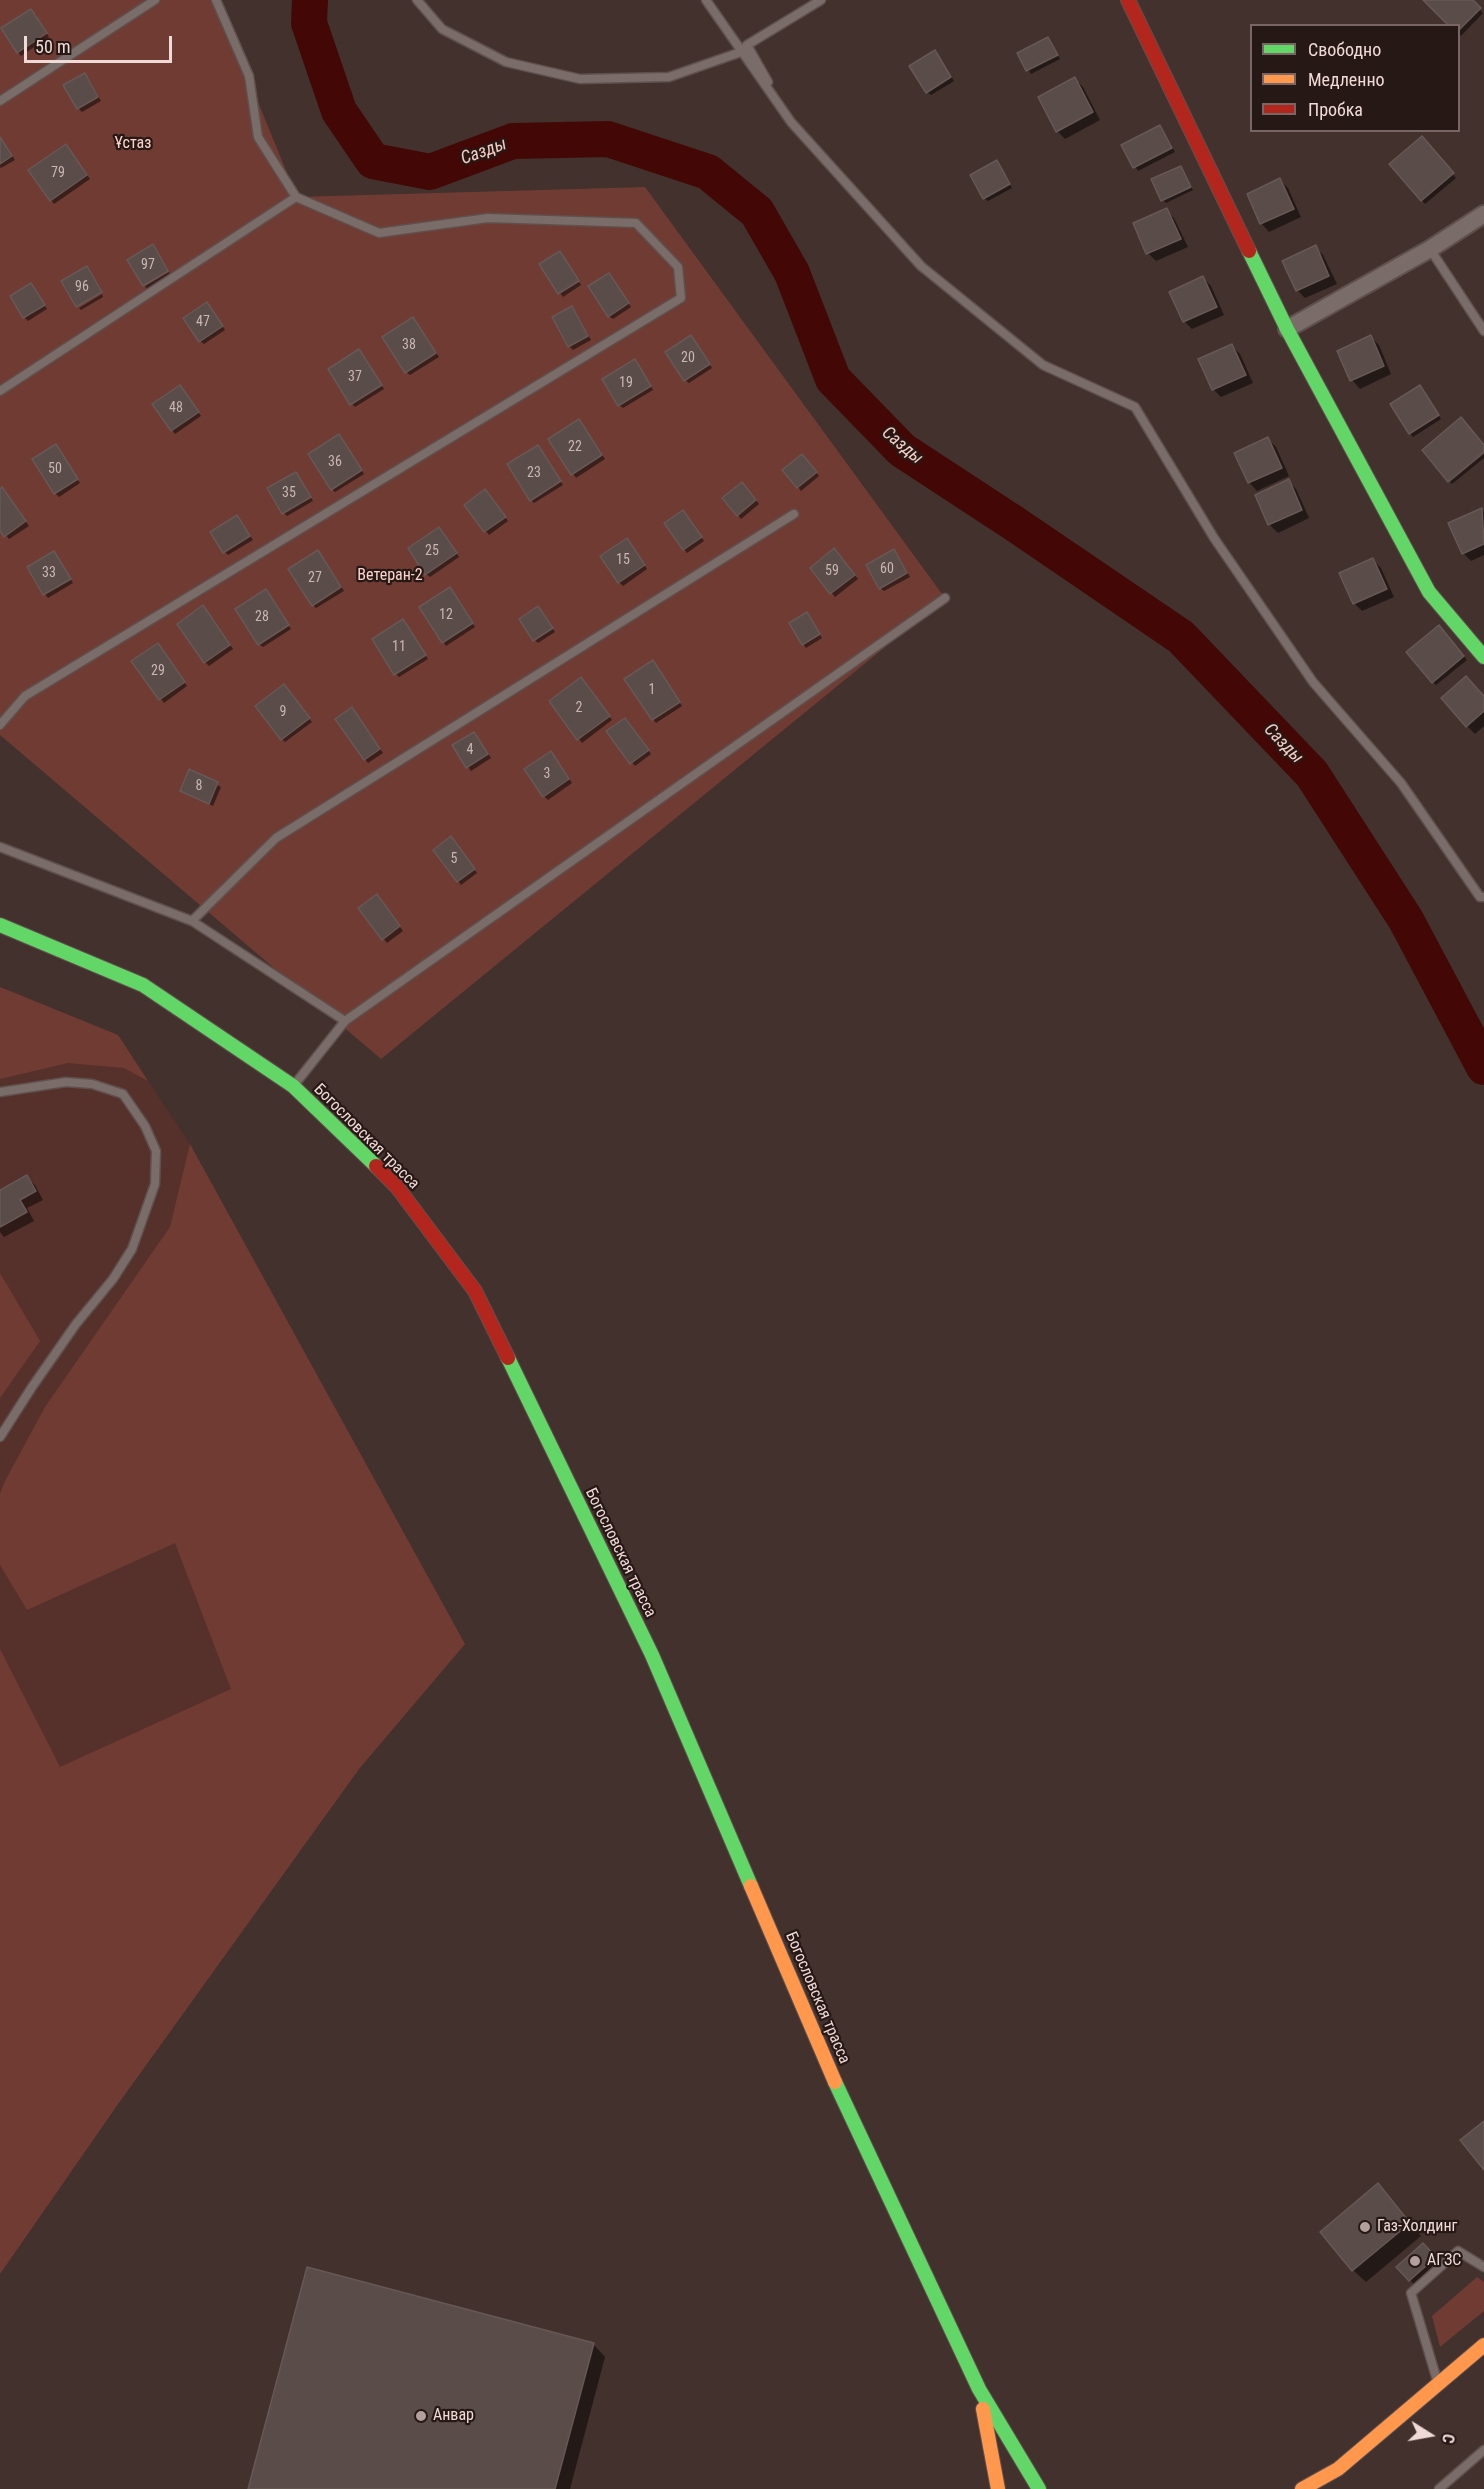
<!DOCTYPE html>
<meta charset="utf-8">
<style>
body{margin:0}
#map{position:relative;width:1484px;height:2489px;overflow:hidden;background:#42312d;font-family:"Roboto Condensed",sans-serif}
canvas{display:block}
.legend{position:absolute;left:1250px;top:24px;width:210px;height:108px;box-sizing:border-box;background:#261815;border:2px solid #776663;margin:0;padding:8px 10px;list-style:none;font-size:18px;color:#f0dad7}
.legend li{display:flex;align-items:center;gap:12px;height:30px}
.legend b{width:30px;border:2px solid #776663}
.north{position:absolute;left:1400px;top:2405px;width:60px;height:60px;-webkit-text-stroke:4px #261815;paint-order:stroke;rotate:101deg;font-size:16px;font-weight:700;line-height:24px;text-align:center;color:#f0dad7}
.north::after{content:'';display:block;margin:auto;width:21px;height:27px;background:#f0dad7;clip-path:polygon(50% 0,100% 100%,50% 72%,0 100%)}
.scale{position:absolute;left:24px;top:36px;width:148px;height:27px;box-sizing:border-box;border:3px solid #f0dad7;border-top:0;padding-left:8px;font-size:18px;line-height:21px;white-space:nowrap;color:#f0dad7;-webkit-text-stroke:4px #261815;paint-order:stroke}
</style>
<div id="map">
<canvas width="1484" height="2489"></canvas>
<ul class="legend">
<li><b style="height:8px;background:#63d668"></b>Свободно</li>
<li><b style="height:8px;background:#ff974d"></b>Медленно</li>
<li><b style="height:8px;background:#b3261e"></b>Пробка</li>
</ul>
<div class="north">С</div>
<div class="scale">50 m</div>
</div>
<script>
const g = document.querySelector('canvas').getContext('2d');
g.lineJoin = 'round';
function fill(path, color) {
  g.fillStyle = color;
  g.fill(path, 'evenodd');
}
function poly(rows) {
  const path = new Path2D();
  for (const r of rows) {
    path.moveTo(r[0], r[1]);
    for (let i = 2; i < r.length; i += 2) path.lineTo(r[i], r[i + 1]);
  }
  return path;
}
function stroke(path, color, width, dash) {
  g.strokeStyle = color;
  g.lineWidth = width;
  g.lineCap = dash ? 'butt' : 'round';
  g.setLineDash(dash || []);
  g.stroke(path);
}
function label(font, color, halo, rows, align = 'center') {
  g.font = font + ' "Roboto Condensed",sans-serif';
  g.lineWidth = 4.5;
  g.setLineDash([]);
  g.textBaseline = 'middle';
  g.strokeStyle = halo;
  g.fillStyle = color;
  for (const [text, x, y, turn = 0] of rows) {
    g.save();
    g.translate(x, y);
    g.rotate((+turn || 0) * Math.PI / 180);
    g.textAlign = isNaN(turn) ? turn : align;
    if (halo) g.strokeText(text, 0, 0);
    g.fillText(text, 0, 0);
    g.restore();
  }
}
const built = poly([
 [0,987,118,1035,190,1144,465,1644,359,1769,116,2107,0,2274]
]);
const green = poly([
 [0,0,216,0,297,197,645,187,945,598,381,1059,0,735],
 [0,987,118,1035,148,1081,124,1068,68,1063,0,1079],
 [190,1144,465,1644,359,1769,116,2107,0,2274,0,1649,60,1767,231,1689,175,1543,27,1610,0,1565,0,1494,4,1483,45,1407,170,1227],
 [0,1273,40,1341,0,1398],
 [1477,2277,1484,2282,1484,2311,1440,2347,1432,2316]
]);
const shadow = poly([
 [1425,0,1471,0,1483,13,1461,36,1458,33,1458,26],
 [34,14,49,37,21,56,18,52],
 [1048,39,1060,59,1031,74,1019,53],
 [938,56,954,81,931,95,927,92],
 [88,78,101,101,82,112,78,108],
 [1075,79,1083,87,1100,120,1065,139,1057,131],
 [1160,126,1175,152,1138,171,1123,146],
 [0,137,15,160,1,168,0,167],
 [1425,142,1456,178,1425,204,1391,164],
 [69,150,90,179,54,204,51,200],
 [996,162,1012,188,988,201,984,198],
 [1180,167,1193,190,1166,203,1163,200],
 [1280,180,1288,188,1301,217,1269,232,1261,223,1249,195],
 [1166,210,1174,218,1188,247,1156,261,1148,253],
 [1315,247,1323,255,1337,284,1305,298,1297,290],
 [563,256,581,285,563,297,541,265],
 [169,272,171,275,147,289,145,286],
 [609,275,631,307,613,319,609,316],
 [1203,278,1211,286,1224,315,1192,329,1184,321],
 [31,285,47,309,28,321,24,317],
 [102,294,103,297,81,310,79,308],
 [210,307,225,330,204,344,200,341],
 [572,308,591,340,573,350,569,346],
 [413,318,439,357,410,375,406,372],
 [691,337,712,368,689,383,685,380],
 [1371,337,1379,345,1391,374,1360,389,1352,380,1339,351],
 [1232,346,1240,354,1253,383,1221,397,1213,389],
 [362,354,384,389,355,407,352,404],
 [638,365,653,390,623,408,619,405],
 [1423,390,1441,419,1413,437,1410,433],
 [184,391,201,416,175,434,172,430],
 [579,421,605,459,576,478,550,440],
 [342,439,364,474,335,492,332,489],
 [1268,439,1276,447,1289,476,1257,491,1249,482],
 [56,446,80,483,59,497,55,493],
 [541,450,563,485,534,503,531,500],
 [1484,454,1484,458,1452,484,1450,482],
 [806,460,819,476,801,491,798,487],
 [299,477,313,501,287,516,284,513],
 [1288,481,1296,489,1309,518,1278,533,1269,524,1257,496],
 [746,487,759,504,741,519,738,515],
 [0,491,6,493,29,526,9,539,0,528],
 [489,495,508,521,489,535,466,505],
 [1482,510,1484,512,1484,555,1471,561,1463,553],
 [687,516,704,541,687,553,684,549],
 [237,517,253,540,228,555,225,552],
 [443,532,459,557,430,577,426,574],
 [630,543,647,569,623,586,619,582],
 [894,551,910,577,884,591,880,588],
 [54,553,73,583,48,598,45,594],
 [838,554,858,579,835,597,812,568],
 [321,556,344,591,316,608,313,605],
 [1373,560,1381,568,1394,597,1362,611,1354,603],
 [453,593,475,627,446,646,421,608],
 [269,594,291,629,263,647,259,644],
 [538,608,555,632,538,643,535,640],
 [206,611,233,649,209,666,205,662],
 [810,618,822,638,806,648,803,644],
 [406,624,428,659,399,677,396,674],
 [1443,631,1467,660,1436,685,1433,682],
 [161,648,187,686,164,703,133,661],
 [656,666,682,706,656,723,653,719],
 [584,682,612,720,582,743,551,701],
 [284,686,312,722,285,742,282,739],
 [1484,697,1484,726,1475,734,1467,726],
 [355,712,383,753,368,763,337,719],
 [628,723,651,754,635,766,608,732],
 [474,734,491,758,471,771,454,746],
 [554,757,572,783,548,800,544,796],
 [190,771,221,787,213,806,181,790],
 [454,842,477,873,461,885,458,881],
 [380,900,403,931,387,943,360,908],
 [27,1177,35,1185,43,1200,27,1208,34,1221,4,1237,0,1232,0,1192],
 [1378,2185,1421,2236,1366,2282,1353,2270],
 [1431,2253,1443,2266,1418,2288,1410,2280],
 [593,2344,605,2357,570,2489,250,2489]
]);
const river = poly([
 [310,0,309,23,339,111,373,161,430,172,513,141,608,139,708,172,757,212,792,273,833,379,902,450,1015,524,1181,637,1312,774,1406,920,1484,1067]
]);
const building = poly([
 [1423,0,1473,0,1481,8,1458,31,1458,26,1449,26,1423,0],
 [31,9,47,33,17,53,1,28,31,9],
 [1048,37,1058,55,1026,71,1017,53,1048,37],
 [935,50,951,77,926,93,909,66,935,50],
 [85,73,98,97,77,109,63,85,85,73],
 [1075,77,1093,112,1056,132,1038,97,1075,77],
 [1160,125,1172,148,1133,168,1121,145,1160,125],
 [1422,136,1454,173,1421,201,1389,164,1422,136],
 [0,137,12,156,0,164,0,137],
 [66,144,87,175,50,201,28,170,66,144],
 [997,160,1010,184,983,199,970,175,997,160],
 [1181,166,1191,187,1161,201,1151,179,1181,166],
 [1280,178,1294,209,1260,224,1247,194,1280,178],
 [1167,208,1181,239,1146,254,1133,223,1167,208],
 [153,244,168,271,143,286,127,260,153,244],
 [1316,245,1329,276,1296,291,1282,261,1316,245],
 [560,251,579,281,558,294,539,264,560,251],
 [87,266,102,292,76,307,61,281,87,266],
 [609,273,629,303,608,317,588,286,609,273],
 [1203,276,1217,307,1183,322,1169,292,1203,276],
 [31,283,45,305,23,318,10,296,31,283],
 [207,302,223,326,199,342,183,318,207,302],
 [572,306,588,336,568,347,552,317,572,306],
 [413,317,436,353,405,373,382,337,413,317],
 [691,335,710,364,684,381,665,352,691,335],
 [1371,335,1384,366,1350,381,1337,351,1371,335],
 [1232,344,1246,375,1212,390,1198,359,1232,344],
 [359,349,382,385,350,405,328,369,359,349],
 [635,359,651,386,618,406,602,379,635,359],
 [180,385,199,412,171,431,152,404,180,385],
 [1420,385,1439,415,1409,434,1390,404,1420,385],
 [1461,417,1484,445,1484,452,1448,482,1422,450,1461,417],
 [579,419,602,455,571,475,548,439,579,419],
 [339,434,362,470,331,490,308,454,339,434],
 [1268,437,1282,468,1248,483,1234,453,1268,437],
 [56,444,78,479,54,494,32,459,56,444],
 [538,445,561,481,530,501,507,464,538,445],
 [802,454,817,472,797,488,782,470,802,454],
 [296,472,311,497,282,514,267,488,296,472],
 [1289,479,1302,510,1268,525,1255,495,1289,479],
 [742,482,756,500,737,516,722,498,742,482],
 [2,487,26,521,4,537,0,531,0,489,2,487],
 [485,489,506,517,484,532,464,505,485,489],
 [1482,508,1484,544,1462,554,1448,523,1482,508],
 [683,510,702,537,683,550,664,523,683,510],
 [237,515,250,536,223,553,210,532,237,515],
 [439,527,457,553,425,575,408,548,439,527],
 [627,538,645,565,618,583,600,556,627,538],
 [834,548,855,575,830,594,810,568,834,548],
 [894,549,907,573,879,589,866,565,894,549],
 [318,550,341,587,312,606,288,569,318,550],
 [54,551,71,579,43,595,27,567,54,551],
 [1373,558,1387,589,1353,604,1339,573,1373,558],
 [450,587,473,623,442,643,419,607,450,587],
 [266,589,289,625,258,645,235,609,266,589],
 [203,605,230,645,204,663,177,624,203,605],
 [538,606,553,628,533,641,519,619,538,606],
 [807,612,820,634,802,645,789,623,807,612],
 [403,619,426,655,394,675,372,639,403,619],
 [1439,625,1464,656,1432,683,1406,652,1439,625],
 [158,643,185,682,159,700,131,661,158,643],
 [653,660,680,702,652,720,624,679,653,660],
 [1466,676,1484,696,1484,711,1466,727,1441,698,1466,676],
 [581,677,610,716,577,740,549,701,581,677],
 [284,684,310,718,281,740,255,706,284,684],
 [352,707,380,749,364,760,335,719,352,707],
 [625,718,649,750,630,764,606,731,625,718],
 [474,732,488,754,466,768,452,745,474,732],
 [551,751,569,779,543,797,524,769,551,751],
 [189,769,218,782,209,804,180,791,189,769],
 [451,836,475,869,457,882,433,850,451,836],
 [377,894,400,926,382,940,358,908,377,894],
 [27,1175,36,1191,20,1200,27,1212,0,1227,0,1190,27,1175],
 [1484,2121,1484,2170,1460,2140,1484,2121],
 [1378,2183,1410,2223,1352,2271,1320,2232,1378,2183],
 [1423,2243,1436,2257,1409,2281,1396,2267,1423,2243],
 [307,2267,594,2343,555,2489,248,2489,307,2267]
]);
const lane = poly([
 [417,0,442,29,506,62,580,79,669,77,741,52,747,45],
 [706,0,791,122,921,266,1043,365,1135,407,1214,538,1313,682,1401,783,1480,897,1484,897],
 [768,82,747,45,821,0],
 [0,101,155,0],
 [1430,249,1484,331],
 [0,391,296,197],
 [0,725,25,696,681,298,678,267,636,223,488,218,379,233,296,197,258,137,249,76,216,0],
 [0,847,192,921,276,838,794,514],
 [192,921,345,1021,945,598],
 [295,1084,345,1021],
 [0,1092,66,1082,92,1084,123,1094,145,1126,156,1151,155,1184,132,1249,113,1279,76,1324,32,1387,0,1437],
 [1437,2380,1411,2293,1458,2251,1484,2267],
 [1439,2489,1484,2450]
]);
const street = poly([
 [1287,329,1430,249,1484,214]
]);
const fast = poly([
 [1249,251,1287,329,1429,592,1484,657],
 [0,925,143,985,293,1086,376,1166],
 [508,1358,652,1655,751,1886],
 [835,2082,979,2389,1039,2489]
]);
const slow = poly([
 [751,1886,835,2082],
 [983,2409,998,2489],
 [1302,2489,1338,2469,1484,2345]
]);
const jam = poly([
 [1128,0,1249,251],
 [376,1166,397,1187,475,1291,508,1358]
]);
const markers = [
 [1365,2227,6,"#b39f9c"],
 [1415,2261,6,"#b39f9c"],
 [421,2416,6,"#b39f9c"]
];
const numberNames = [
 ["79",58,173],
 ["97",148,265],
 ["96",82,287],
 ["47",203,322],
 ["38",409,345],
 ["20",688,358],
 ["37",355,377],
 ["19",626,383],
 ["48",176,408],
 ["22",575,447],
 ["36",335,462],
 ["50",55,469],
 ["23",534,473],
 ["35",289,493],
 ["25",432,551],
 ["15",623,560],
 ["60",887,569],
 ["59",832,571],
 ["33",49,573],
 ["27",315,578],
 ["12",446,615],
 ["28",262,617],
 ["11",399,647],
 ["29",158,671],
 ["1",652,690],
 ["2",579,708],
 ["9",283,712],
 ["4",470,750],
 ["3",547,774],
 ["8",199,786],
 ["5",454,859]
];
const parkNames = [
 ["Ұстаз",133,144],
 ["Ветеран-2",390,576]
];
const streetNames = [
 ["Богословская трасса",366,1137,45],
 ["Богословская трасса",620,1553,64],
 ["Богословская трасса",817,1998,67]
];
const poiNames = [
 ["Газ-Холдинг",1377,2227],
 ["АГЗС",1427,2261],
 ["Анвар",433,2416]
];
const waterNames = [
 ["Сазды",484,152,-20],
 ["Сазды",902,446,40],
 ["Сазды",1283,744,46]
];
fill(built, '#56312b');
fill(green, '#703b33');
fill(shadow, '#0007');
stroke(river, '#430805', 36);
fill(building, '#5a4c48');
stroke(building, '#675856', 1.5);
stroke(lane, '#60504d', 11);
stroke(street, '#60504d', 20);
stroke(fast, '#60504d', 16);
stroke(slow, '#60504d', 16);
stroke(jam, '#60504d', 16);
stroke(lane, '#796c69', 8);
stroke(street, '#796c69', 16);
stroke(fast, '#63d668', 14);
stroke(slow, '#ff974d', 14);
stroke(jam, '#b3261e', 14);
for (const [x, y, r, color] of markers) {
  const dot = new Path2D();
  dot.arc(x, y, r, 0, 2 * Math.PI);
  g.fillStyle = color;
  g.fill(dot);
  stroke(dot, '#261815', 2);
}
label('14px', '#cab6b3', null, numberNames);
label('16px', '#ffd4cc', '#261815', parkNames);
label('16px', '#f0dad7', '#261815', streetNames);
label('16px', '#f0dad7', '#261815', poiNames, 'left');
label('italic 18px', '#f6cbc4', '#261815', waterNames);
</script>
